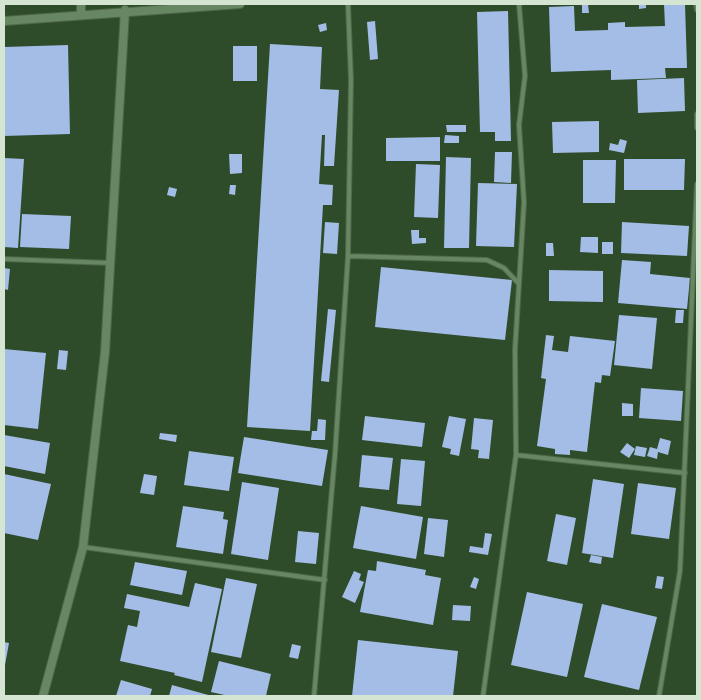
<!DOCTYPE html>
<style>
body{margin:0}
#map{position:relative;width:701px;height:700px;overflow:hidden;background:#2f4c2a;font-family:"IBM Plex Serif",serif}
canvas{display:block}
.frame{position:absolute;inset:0;border:5px solid #d4e5d1;pointer-events:none}
</style>
<div id="map">
<canvas width="701" height="700"></canvas>
<div class="frame"></div>
</div>
<script>
const g = document.querySelector('canvas').getContext('2d');
g.lineJoin = 'round';
function fill(path, color) {
  g.fillStyle = color;
  g.fill(path, 'evenodd');
}
function poly(rows) {
  const path = new Path2D();
  for (const r of rows) {
    path.moveTo(r[0], r[1]);
    for (let i = 2; i < r.length; i += 2) path.lineTo(r[i], r[i + 1]);
  }
  return path;
}
function stroke(path, color, width, dash) {
  g.strokeStyle = color;
  g.lineWidth = width;
  g.lineCap = dash ? 'butt' : 'round';
  g.setLineDash(dash || []);
  g.stroke(path);
}
const building = poly([
 [582,4,588,4,589,13,582,13],
 [639,4,646,4,646,8,639,9],
 [664,4,685,4,687,68,665,68,666,78,611,80,611,70,551,72,549,7,574,6,575,31,608,30,608,23,625,22,625,27,665,26],
 [508,11,511,141,495,141,495,132,480,132,477,12],
 [375,21,378,59,370,60,367,22],
 [326,23,327,30,320,32,318,25],
 [270,44,322,47,320,89,339,90,334,166,324,166,325,135,322,135,319,184,333,185,332,205,323,205,310,431,247,427],
 [68,45,70,134,4,136,4,47],
 [233,46,257,46,257,81,233,81],
 [684,78,685,111,638,113,637,80],
 [599,121,599,152,553,153,552,122],
 [446,125,466,125,466,132,447,132],
 [445,135,459,136,459,143,444,143],
 [440,137,440,161,386,161,386,138],
 [620,139,627,141,624,153,609,150,610,143,618,145],
 [495,152,512,152,511,183,494,182],
 [229,154,242,154,242,173,230,174],
 [446,157,471,158,469,248,444,248],
 [4,158,24,159,18,248,4,247],
 [624,159,685,159,684,190,624,190],
 [583,160,616,160,615,203,583,203],
 [416,164,440,165,438,218,414,217],
 [478,183,517,184,514,247,476,246],
 [230,185,236,185,235,195,229,194],
 [169,187,177,189,175,197,167,195],
 [22,214,71,216,69,249,20,247],
 [325,222,339,223,337,254,323,253],
 [622,222,689,226,687,256,621,253],
 [411,230,419,230,419,238,426,238,426,243,412,244],
 [581,237,598,237,598,253,580,252],
 [602,242,613,242,613,254,602,254],
 [546,243,553,243,554,256,546,256],
 [622,260,651,262,650,274,690,278,687,309,618,303],
 [381,267,512,280,505,340,375,327],
 [4,268,10,269,8,290,4,289],
 [549,270,603,271,603,302,549,301],
 [328,309,336,310,329,382,321,381],
 [676,310,684,310,683,323,675,323],
 [619,315,657,318,652,369,614,365],
 [546,335,554,336,552,350,568,352,570,336,615,341,610,376,602,375,601,383,595,382,587,452,570,450,570,455,555,454,555,449,537,446,546,379,541,378],
 [4,349,46,353,38,429,4,425],
 [59,350,68,351,66,370,57,369],
 [641,388,683,391,681,421,639,418],
 [622,403,633,404,633,416,622,416],
 [365,416,425,423,422,447,362,440],
 [449,416,466,419,459,456,450,454,451,449,442,447],
 [474,418,493,420,489,459,478,458,479,450,471,449],
 [318,419,326,420,325,440,311,440,312,431,317,431],
 [160,433,177,435,176,442,159,439],
 [4,435,50,443,45,474,4,466],
 [244,437,328,450,322,486,238,473],
 [660,438,671,441,668,455,658,452,657,459,647,456,650,447,657,449],
 [627,443,635,449,629,458,620,452],
 [636,446,647,448,645,457,634,455],
 [189,451,234,457,229,491,184,485],
 [362,455,393,458,389,490,359,487],
 [401,459,425,461,421,506,397,504],
 [4,474,51,484,38,540,4,533],
 [144,474,157,476,154,495,140,493],
 [593,479,624,484,613,558,582,553],
 [242,482,279,488,268,560,231,554],
 [638,483,676,488,669,539,631,534],
 [183,506,224,512,223,519,228,520,223,554,176,547],
 [361,506,423,517,416,559,353,548],
 [556,514,576,518,567,565,547,561],
 [428,518,448,520,444,557,424,554],
 [298,531,319,533,316,564,295,562],
 [485,533,492,534,488,555,469,552,470,546,483,548],
 [591,555,602,557,601,564,589,562],
 [377,561,426,570,425,575,441,578,433,625,360,612,368,570,376,571],
 [135,562,187,571,182,595,130,585],
 [354,571,361,574,359,580,364,582,355,603,342,597],
 [657,576,664,577,662,589,655,588],
 [474,577,479,579,476,589,470,587],
 [226,578,257,584,241,658,211,652],
 [195,583,222,589,202,682,174,675,175,673,120,661,128,625,137,627,140,611,124,608,127,594,189,607],
 [527,592,583,604,567,677,511,665],
 [602,604,657,617,639,690,584,677],
 [453,605,471,606,470,621,452,620],
 [358,640,458,651,453,696,352,696],
 [4,642,9,643,5,665,4,665],
 [292,644,301,646,298,659,289,657],
 [219,661,271,674,266,696,229,696,211,692],
 [121,680,152,689,150,696,116,696],
 [172,685,212,696,169,696]
]);
const lane = poly([
 [696,4,697,10],
 [697,114,697,128],
 [348,256,487,260,504,268,519,284],
 [4,259,111,263],
 [516,455,685,473],
 [83,547,325,580],
 [314,696,335,454,348,256,351,80,348,4],
 [483,696,516,455,515,350,524,202,519,125,525,76,519,4],
 [659,696,680,571,697,184]
]);
const street = poly([
 [81,4,81,14],
 [4,21,240,4],
 [43,696,83,547,105,352,125,10]
]);
fill(building, '#a4bde7');
stroke(lane, '#4e674a', 6);
stroke(street, '#4e674a', 10);
stroke(lane, '#678762', 4);
stroke(street, '#678762', 8);
</script>
